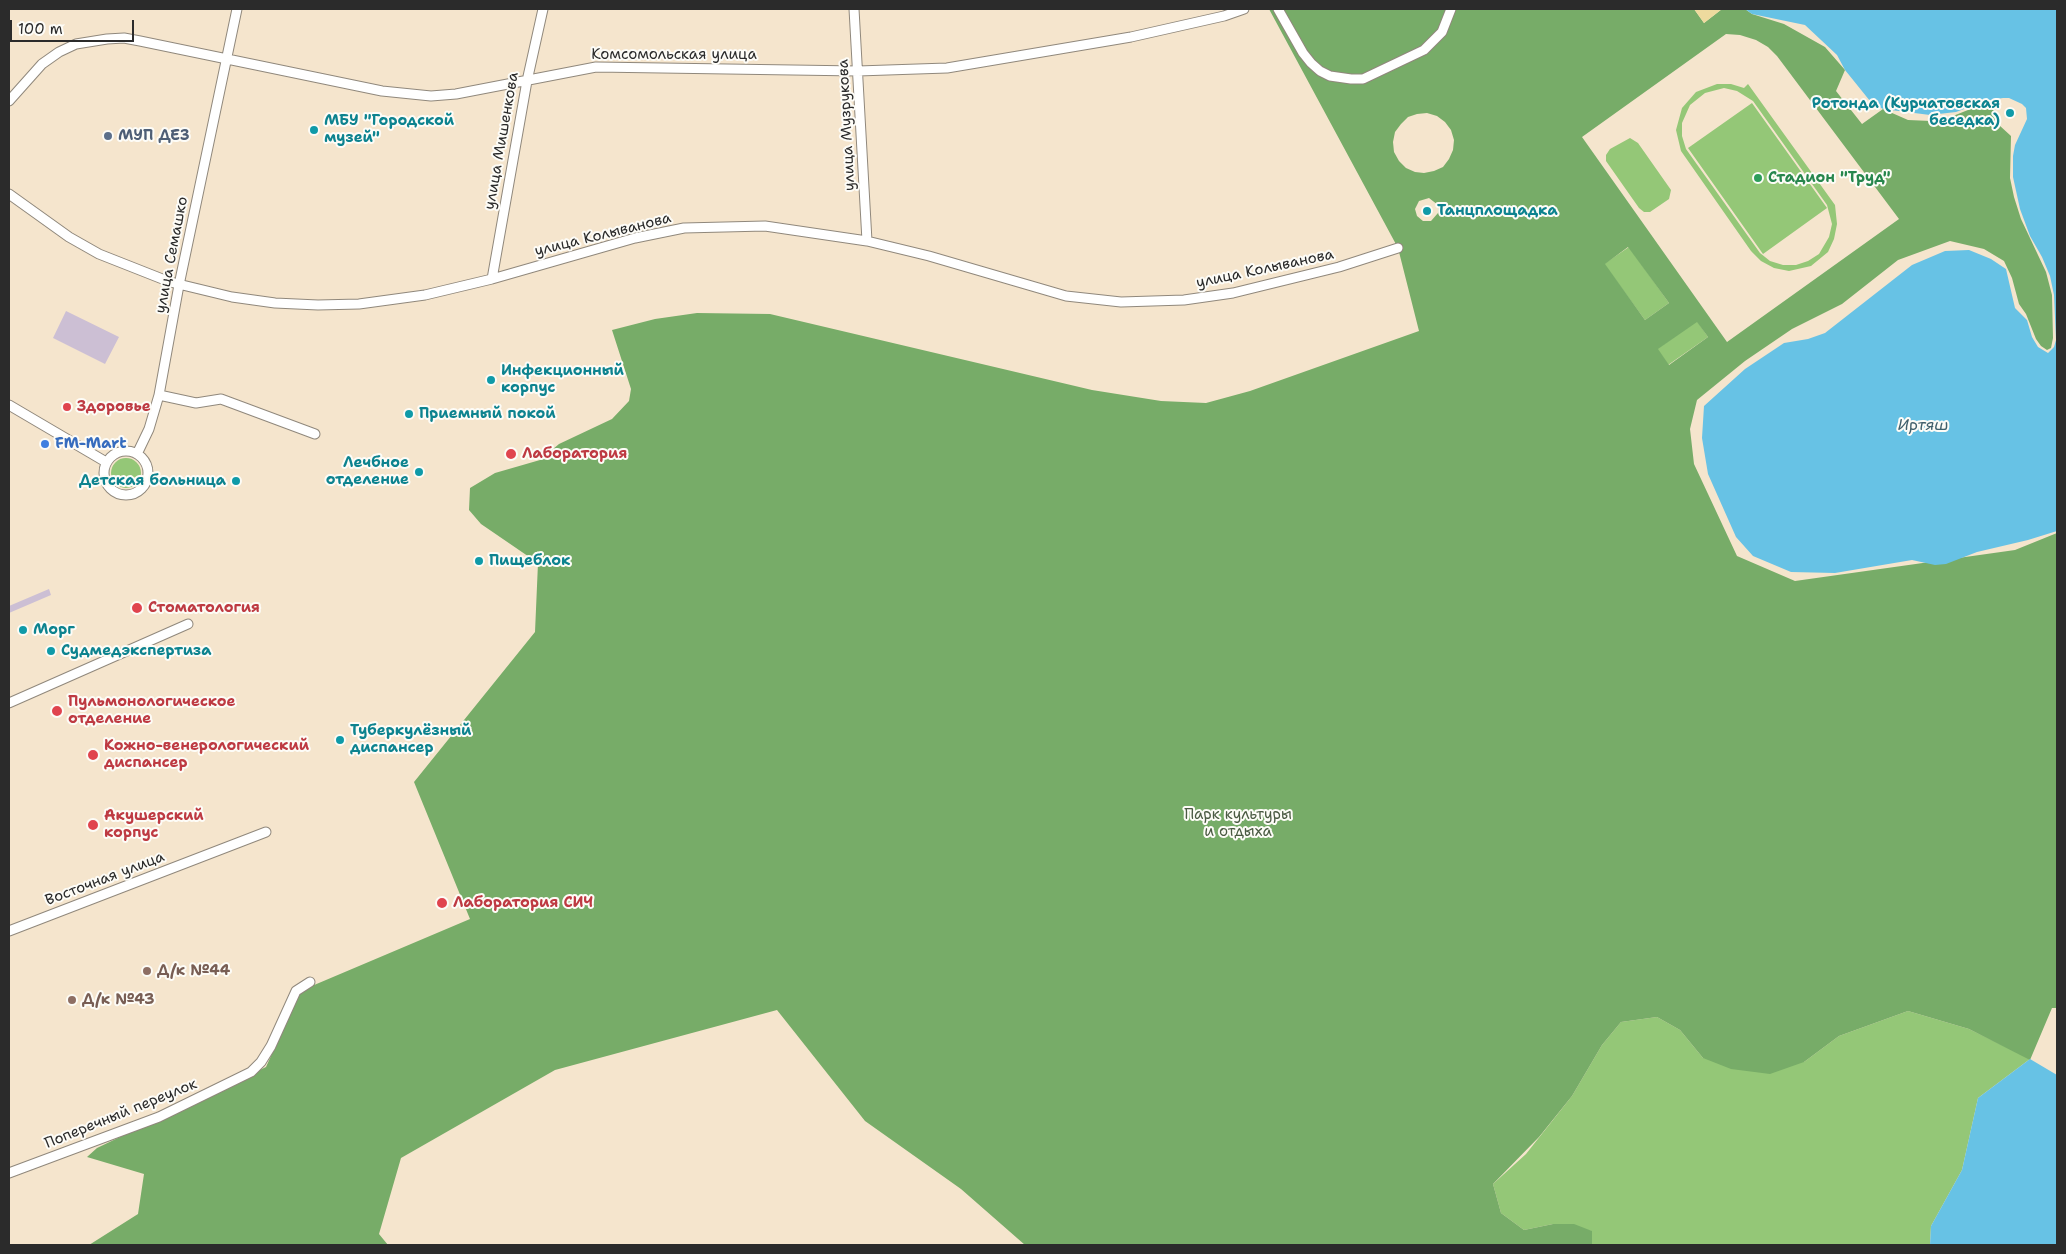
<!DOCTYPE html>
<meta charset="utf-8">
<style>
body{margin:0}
#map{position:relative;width:2066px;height:1254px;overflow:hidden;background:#f5e5cd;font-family:"Shantell Sans",sans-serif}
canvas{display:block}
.frame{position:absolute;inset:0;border:10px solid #2b2b2b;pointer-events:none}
.scale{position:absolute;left:10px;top:20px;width:124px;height:22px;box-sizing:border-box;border:2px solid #2b2b2b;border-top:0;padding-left:6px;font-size:15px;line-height:18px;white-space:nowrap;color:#2b2b2b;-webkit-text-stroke:4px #fdfcf7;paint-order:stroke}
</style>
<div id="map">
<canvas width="2066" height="1254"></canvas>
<div class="frame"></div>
<div class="scale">100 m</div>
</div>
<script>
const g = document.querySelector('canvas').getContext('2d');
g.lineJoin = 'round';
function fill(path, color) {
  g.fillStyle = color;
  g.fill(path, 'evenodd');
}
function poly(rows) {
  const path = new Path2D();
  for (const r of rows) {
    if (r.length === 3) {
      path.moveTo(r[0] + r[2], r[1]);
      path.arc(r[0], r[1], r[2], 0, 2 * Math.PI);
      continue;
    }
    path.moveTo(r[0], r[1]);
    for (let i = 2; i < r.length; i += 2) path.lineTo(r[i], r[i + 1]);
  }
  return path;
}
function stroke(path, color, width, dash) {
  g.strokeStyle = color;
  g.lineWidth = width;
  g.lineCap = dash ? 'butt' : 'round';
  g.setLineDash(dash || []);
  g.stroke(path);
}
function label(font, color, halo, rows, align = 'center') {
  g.font = font + ' "Shantell Sans",sans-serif';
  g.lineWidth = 4;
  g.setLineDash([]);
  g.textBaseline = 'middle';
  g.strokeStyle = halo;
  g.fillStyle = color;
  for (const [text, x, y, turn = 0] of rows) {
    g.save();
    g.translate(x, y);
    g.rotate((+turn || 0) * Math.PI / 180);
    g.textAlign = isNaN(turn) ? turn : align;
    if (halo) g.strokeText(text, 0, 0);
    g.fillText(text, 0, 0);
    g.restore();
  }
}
const industrial = poly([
 [66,311,119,337,105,364,53,338],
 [49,589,51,595,9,613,9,606]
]);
const green = poly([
 [1717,84,1731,84,1744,88,1748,84,1835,205,1837,224,1834,239,1828,252,1811,266,1789,271,1774,268,1761,261,1751,251,1681,151,1676,130,1682,108,1696,92],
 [1724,88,1737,91,1753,101,1827,205,1832,224,1829,237,1819,254,1808,261,1796,265,1783,265,1770,261,1760,253,1686,149,1682,136,1682,123,1690,105,1705,93],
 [1752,103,1827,208,1763,254,1688,148],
 [1630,138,1638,143,1671,190,1669,199,1650,212,1644,212,1639,208,1606,161,1606,155,1610,149],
 [1629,247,1669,303,1645,320,1604,264],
 [1697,321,1708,337,1668,365,1657,349],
 [126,473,15],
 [1908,1011,1969,1029,2030,1059,1978,1098,1962,1170,1931,1226,1930,1245,1592,1245,1591,1231,1553,1224,1524,1230,1501,1213,1493,1184,1526,1154,1572,1096,1602,1045,1621,1022,1657,1017,1680,1030,1703,1058,1804,1062,1839,1036]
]);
const forest = poly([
 [1269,9,1694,9,1704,23,1722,9,1745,9,1752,14,1784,24,1825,47,1845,70,1836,91,1862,124,1883,109,1908,120,1931,121,1953,116,1978,106,1990,106,1993,109,1999,125,2011,136,2010,178,2014,197,2021,219,2046,272,2052,295,2053,338,2051,348,2047,350,2041,346,2036,339,2026,314,2019,304,2012,278,2004,261,1984,249,1950,241,1898,260,1842,304,1792,329,1745,361,1697,400,1690,429,1694,464,1737,556,1795,581,2015,550,2057,533,2057,1008,2052,1008,2030,1060,1969,1029,1908,1011,1839,1036,1804,1062,1770,1074,1731,1069,1703,1058,1680,1030,1657,1017,1621,1022,1602,1045,1572,1096,1539,1137,1493,1184,1501,1213,1524,1230,1553,1224,1574,1224,1592,1231,1592,1245,1025,1245,961,1189,865,1121,777,1010,555,1070,401,1158,379,1234,388,1245,89,1245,138,1214,144,1174,87,1157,97,1148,266,1067,300,991,470,919,414,782,535,632,538,563,481,524,469,510,470,488,495,473,540,460,559,444,612,419,629,401,631,389,612,330,655,319,697,313,770,314,1092,390,1161,401,1206,403,1250,391,1419,331,1398,248],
 [1726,34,1740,35,1756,40,1768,47,1777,56,1899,219,1727,342,1582,137],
 [1427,113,1437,116,1445,122,1451,130,1454,140,1453,150,1449,159,1443,167,1434,171,1424,173,1415,172,1406,168,1399,161,1394,152,1393,142,1395,132,1401,124,1408,117,1417,114],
 [1429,198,1438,205,1438,213,1431,221,1423,221,1417,216,1415,209,1419,201],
 [1628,247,1669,303,1645,320,1605,264],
 [1697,322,1708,337,1669,365,1658,349]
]);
const sand = poly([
 [1694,9,1722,9,1704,23]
]);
const water = poly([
 [1745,9,2057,9,2057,531,2028,540,1977,552,1946,564,1935,565,1912,560,1835,573,1791,572,1753,556,1736,537,1708,474,1702,438,1704,406,1745,369,1784,343,1808,339,1825,333,1912,265,1945,251,1969,250,1991,259,2006,269,2015,308,2027,320,2032,337,2038,347,2048,353,2054,347,2056,340,2054,295,2050,276,2042,257,2030,236,2020,209,2013,177,2013,156,2015,145,2027,119,2026,108,2022,104,2009,98,2003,98,1985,101,1956,112,1930,115,1883,109,1870,101,1845,70,1837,55,1805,25,1752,14],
 [2030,1059,2057,1075,2057,1245,1930,1245,1931,1226,1962,1170,1978,1098]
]);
const street = poly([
 [854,9,867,241],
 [1278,9,1303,53,1311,63,1320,71,1330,76,1351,79,1363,79,1424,50,1442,32,1451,9],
 [9,101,42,64,59,52,76,44,107,39,124,38,140,41,382,91,431,96,456,94,596,67,858,71,947,68,1131,37,1224,16,1244,9],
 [9,194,69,237,99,254,170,282,232,297,275,303,318,305,359,304,425,295,492,279,635,238,684,228,765,226,867,241,929,256,1066,296,1121,302,1184,300,1233,293,1339,267,1398,248],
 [492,279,527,81,543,9],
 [159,395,196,403,221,399,315,434],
 [9,405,106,462],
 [126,473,22],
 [137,454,149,429,159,395,179,285,237,9],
 [9,703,188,624],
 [9,931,266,832],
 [9,1173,159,1117,251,1072,261,1062,271,1046,296,991,310,982]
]);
const markers = [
 [2010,113,5,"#0f9aa8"],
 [314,130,5,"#0f9aa8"],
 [108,136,5,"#5c6f8a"],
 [1758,178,5,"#2e9e5b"],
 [1427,211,5,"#0f9aa8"],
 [491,380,5,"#0f9aa8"],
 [67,407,5,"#e0444e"],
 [409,414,5,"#0f9aa8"],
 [45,444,5,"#3f7fe0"],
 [511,454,6,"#e0444e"],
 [419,472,5,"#0f9aa8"],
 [236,481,5,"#0f9aa8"],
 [479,561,5,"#0f9aa8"],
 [137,608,6,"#e0444e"],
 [23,630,5,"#0f9aa8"],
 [51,651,5,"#0f9aa8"],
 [57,711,6,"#e0444e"],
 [340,740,5,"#0f9aa8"],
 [93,755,6,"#e0444e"],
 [93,825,6,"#e0444e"],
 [442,903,6,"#e0444e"],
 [147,971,5,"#8d6e63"],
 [72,1000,5,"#8d6e63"]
];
const streetNames = [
 ["Комсомольская улица",674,55],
 ["улица Музрукова",847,125,-93],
 ["улица Мишенкова",502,141,-80],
 ["улица Колыванова",603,235,-14],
 ["улица Семашко",172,255,-79],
 ["улица Колыванова",1265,269,-12],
 ["Восточная улица",105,879,-21],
 ["Поперечный переулок",121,1114,-22]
];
const cultureNames = [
 ["Ротонда (Курчатовская",2000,104,"right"],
 ["беседка)",2000,121,"right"],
 ["МБУ \"Городской",324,121],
 ["музей\"",324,138],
 ["Танцплощадка",1437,211],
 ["Инфекционный",501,371],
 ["корпус",501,388],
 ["Приемный покой",419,414],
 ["Лечбное",409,463,"right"],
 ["отделение",409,480,"right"],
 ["Детская больница",226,481,"right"],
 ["Пищеблок",489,561],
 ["Морг",33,630],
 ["Судмедэкспертиза",61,651],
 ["Туберкулёзный",350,731],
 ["диспансер",350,748]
];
const serviceNames = [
 ["МУП ДЕЗ",118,136]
];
const leisureNames = [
 ["Стадион \"Труд\"",1768,178]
];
const healthNames = [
 ["Здоровье",77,407],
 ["Лаборатория",522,454],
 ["Стоматология",148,608],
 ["Пульмонологическое",68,702],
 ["отделение",68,719],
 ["Кожно-венерологический",104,746],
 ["диспансер",104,763],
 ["Акушерский",104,816],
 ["корпус",104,833],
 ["Лаборатория СИЧ",453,903]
];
const shopNames = [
 ["FM-Mart",55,444]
];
const parkNames = [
 ["Парк культуры",1238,815],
 ["и отдыха",1238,832]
];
const educationNames = [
 ["Д/к №44",157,971],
 ["Д/к №43",82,1000]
];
const waterNames = [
 ["Иртяш",1923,426]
];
fill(industrial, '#ccbfd4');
fill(green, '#94c777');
fill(forest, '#77ac68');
fill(sand, '#eeda9e');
fill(water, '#67c2e5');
stroke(street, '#90887c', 11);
stroke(street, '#fff', 9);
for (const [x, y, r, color] of markers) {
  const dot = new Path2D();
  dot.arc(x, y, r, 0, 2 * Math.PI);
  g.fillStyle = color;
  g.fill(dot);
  stroke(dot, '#fdfcf7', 2);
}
label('15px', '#2b2b2b', '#fdfcf7', streetNames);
label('bold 15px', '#0d838f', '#fdfcf7', cultureNames, 'left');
label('bold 15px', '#4e5e75', '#fdfcf7', serviceNames, 'left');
label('bold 15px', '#27864d', '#fdfcf7', leisureNames, 'left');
label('bold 15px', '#be3a42', '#fdfcf7', healthNames, 'left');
label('bold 15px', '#366cbe', '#fdfcf7', shopNames, 'left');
label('15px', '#4a5a42', '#fdfcf7', parkNames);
label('bold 15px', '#785e54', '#fdfcf7', educationNames, 'left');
label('italic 16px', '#40606c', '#fdfcf7', waterNames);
</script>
